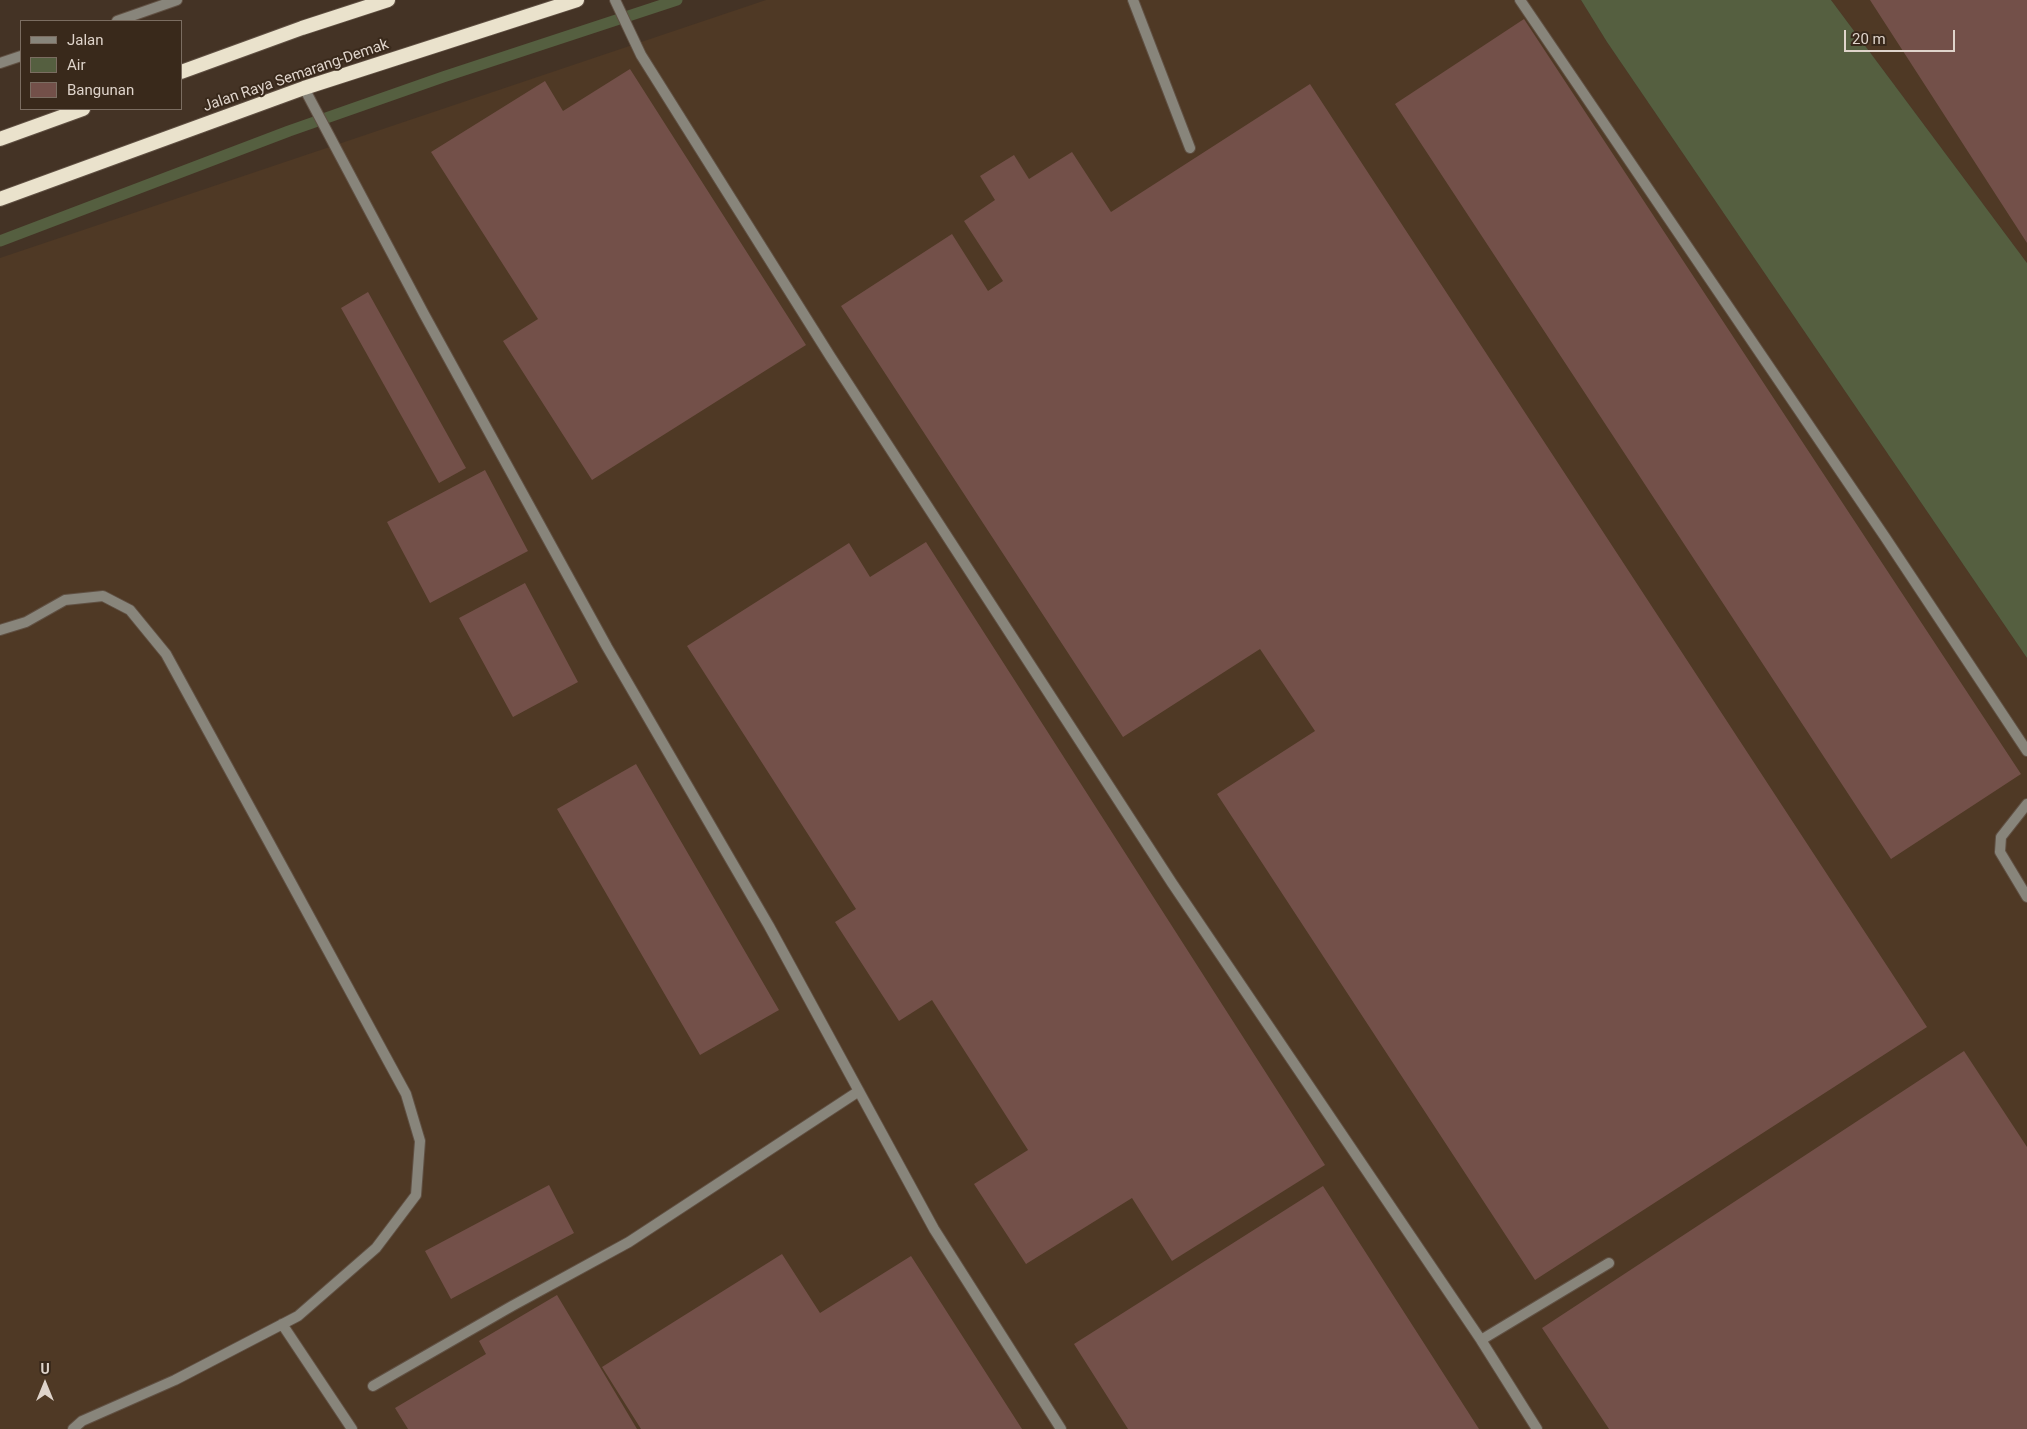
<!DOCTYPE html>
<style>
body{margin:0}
#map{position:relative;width:2027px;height:1429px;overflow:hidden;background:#443325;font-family:Roboto,sans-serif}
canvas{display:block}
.legend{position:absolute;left:20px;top:20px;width:162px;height:90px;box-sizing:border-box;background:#39291b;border:1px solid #7b6d61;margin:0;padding:6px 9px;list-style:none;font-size:15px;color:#dfd4cb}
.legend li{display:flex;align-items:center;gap:10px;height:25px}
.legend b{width:25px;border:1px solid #7b6d61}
.north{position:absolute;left:20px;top:1359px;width:50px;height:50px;-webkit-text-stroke:4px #39291b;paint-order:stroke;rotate:0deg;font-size:14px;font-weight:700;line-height:20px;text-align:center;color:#dfd4cb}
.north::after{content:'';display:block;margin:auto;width:18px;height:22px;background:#dfd4cb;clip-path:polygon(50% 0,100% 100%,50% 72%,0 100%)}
.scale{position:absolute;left:1844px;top:30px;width:111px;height:22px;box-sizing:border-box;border:2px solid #dfd4cb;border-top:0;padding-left:6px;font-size:15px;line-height:18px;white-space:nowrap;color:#dfd4cb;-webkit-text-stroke:4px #39291b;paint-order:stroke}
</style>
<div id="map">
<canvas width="2027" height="1429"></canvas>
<ul class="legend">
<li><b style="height:6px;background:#88857b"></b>Jalan</li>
<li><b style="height:14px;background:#555f40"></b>Air</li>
<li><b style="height:14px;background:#735049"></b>Bangunan</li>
</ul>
<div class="north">U</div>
<div class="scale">20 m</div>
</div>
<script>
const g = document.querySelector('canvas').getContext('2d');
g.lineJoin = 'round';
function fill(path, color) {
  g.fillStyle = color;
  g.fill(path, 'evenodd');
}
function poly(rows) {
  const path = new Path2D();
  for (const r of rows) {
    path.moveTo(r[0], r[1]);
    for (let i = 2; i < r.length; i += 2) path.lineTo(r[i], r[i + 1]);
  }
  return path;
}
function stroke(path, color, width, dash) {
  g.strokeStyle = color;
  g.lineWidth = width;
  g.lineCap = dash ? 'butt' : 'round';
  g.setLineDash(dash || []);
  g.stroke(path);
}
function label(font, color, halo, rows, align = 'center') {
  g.font = font + ' Roboto,sans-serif';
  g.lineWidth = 4;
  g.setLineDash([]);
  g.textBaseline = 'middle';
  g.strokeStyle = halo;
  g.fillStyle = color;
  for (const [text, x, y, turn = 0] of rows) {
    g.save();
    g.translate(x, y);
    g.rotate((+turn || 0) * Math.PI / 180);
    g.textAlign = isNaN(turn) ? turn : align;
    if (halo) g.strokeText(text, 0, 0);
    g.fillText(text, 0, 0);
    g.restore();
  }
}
const built = poly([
 [766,0,1581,0,1607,42,2027,658,2027,1429,0,1429,0,258],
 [1831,0,2027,0,2027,263]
]);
const water = poly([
 [1581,0,1831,0,2027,263,2027,658,1607,42]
]);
const stream = poly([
 [0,241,289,131,443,77,677,0]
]);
const building = poly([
 [1870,0,2027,0,2027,243],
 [1524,19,2021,774,1891,859,1395,104],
 [630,69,806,345,592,480,503,341,538,319,431,152,545,81,563,111],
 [1310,84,1927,1027,1535,1280,1217,794,1315,731,1260,649,1123,737,841,306,952,234,988,291,1003,281,964,221,995,200,980,176,1014,155,1029,179,1072,152,1111,212],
 [368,292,466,468,439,483,341,308],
 [485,470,528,551,430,603,387,522],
 [926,542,1325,1165,1172,1261,1132,1198,1026,1264,974,1184,1028,1150,932,1000,899,1021,835,922,856,909,687,646,849,543,870,577],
 [525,583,578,682,513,717,459,618],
 [636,764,779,1010,700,1055,557,809],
 [1964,1051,2027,1147,2027,1429,1609,1429,1542,1328],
 [549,1185,574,1233,451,1299,425,1251],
 [1323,1186,1479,1429,1128,1429,1074,1344],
 [782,1254,820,1313,911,1256,1022,1429,641,1429,602,1367],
 [557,1295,637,1429,408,1429,395,1408,486,1354,479,1341]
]);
const service = poly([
 [615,0,641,55,830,356,1172,883,1481,1340,1537,1429],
 [1133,0,1190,148],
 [1520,0,1885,537,2027,751],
 [304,88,424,314,607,647,769,926,934,1229,1061,1429],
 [0,630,26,622,65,600,103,596,130,610,166,654,288,877,406,1094,420,1141,416,1195,376,1248,298,1316,175,1380,82,1421,73,1429],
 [2027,804,2001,837,2000,852,2027,897],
 [282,1324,352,1429],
 [1481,1340,1609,1263],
 [373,1386,512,1306,629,1242,859,1091]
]);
const minor = poly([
 [117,21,177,0],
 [0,63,21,56]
]);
const trunk = poly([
 [181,72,302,28,388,0],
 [0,139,83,109],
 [0,199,304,88,577,0]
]);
const streetNames = [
 ["Jalan Raya Semarang-Demak",296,76,-19]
];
fill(built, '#4f3925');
fill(water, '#555f40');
stroke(stream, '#555f40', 11);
fill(building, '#735049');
stroke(service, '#605043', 12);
stroke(minor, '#605043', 12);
stroke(trunk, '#605043', 16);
stroke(service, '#88857b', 10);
stroke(minor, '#88857b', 10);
stroke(trunk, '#eae2cc', 14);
label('15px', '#dfd4cb', '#39291b', streetNames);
</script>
